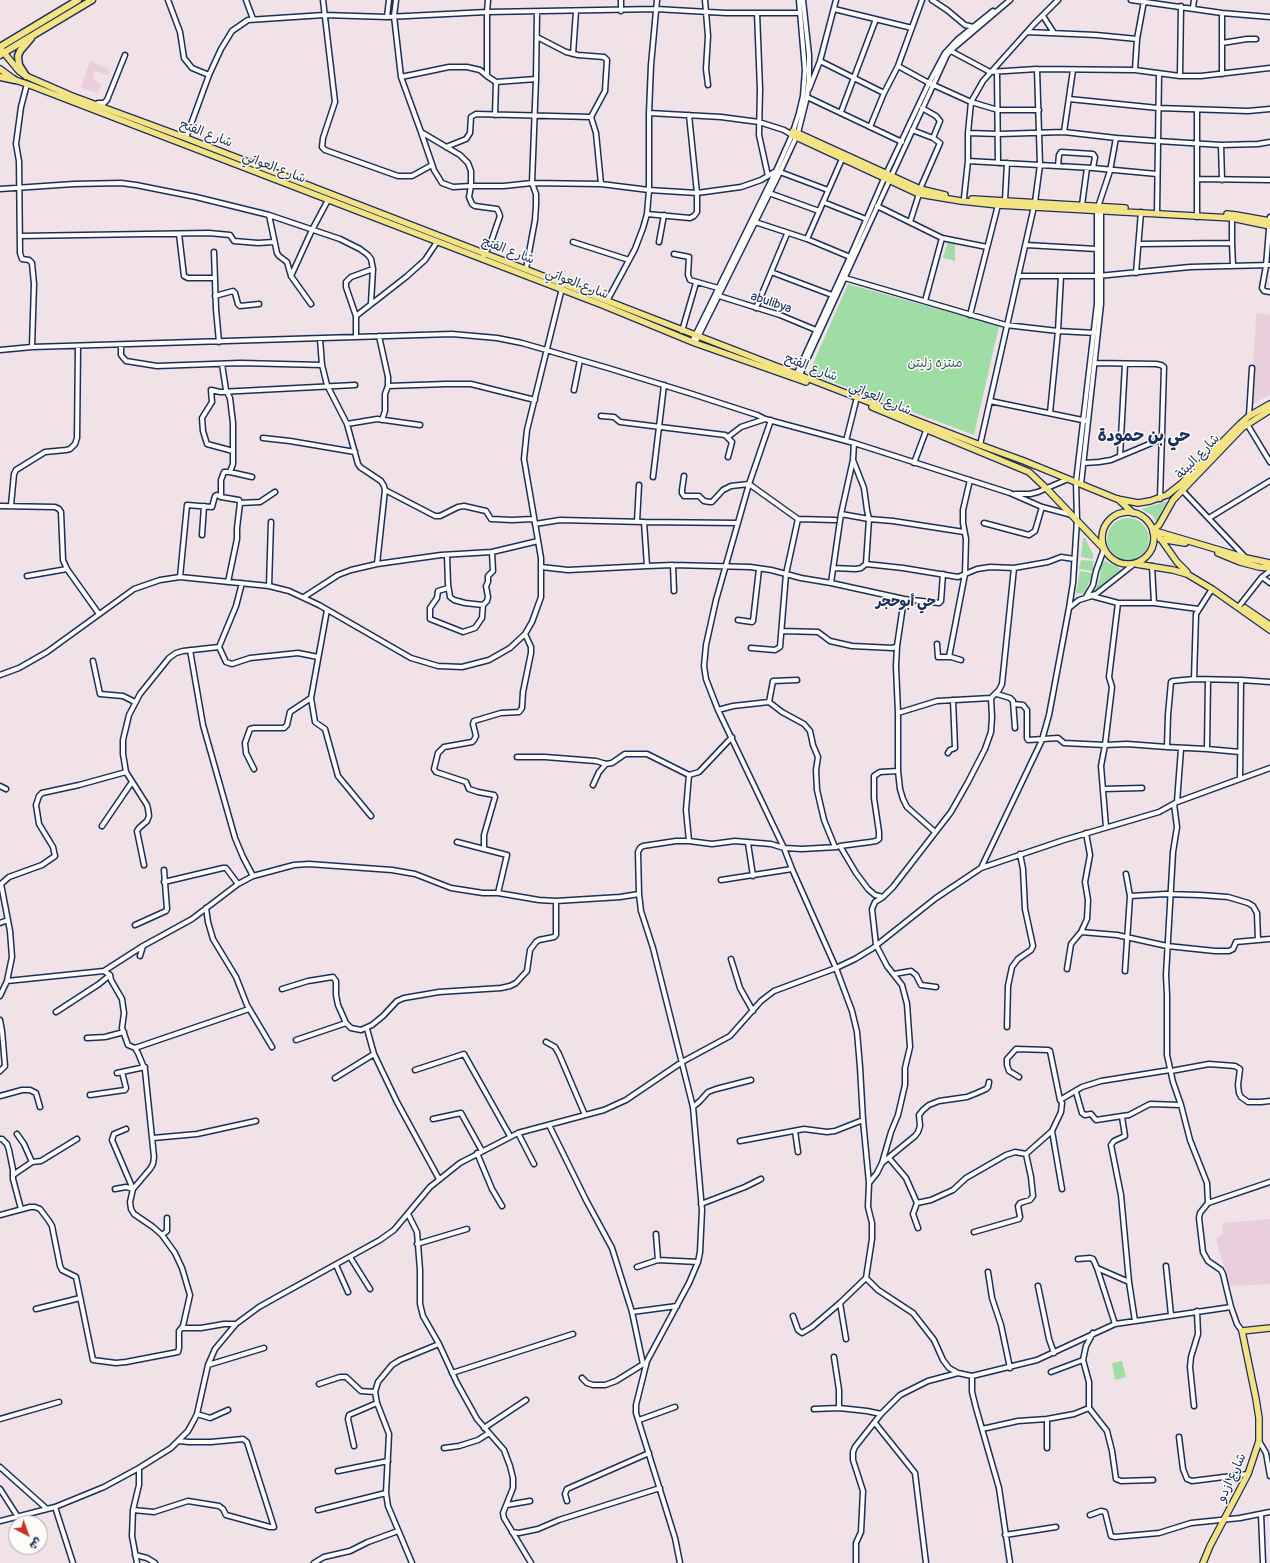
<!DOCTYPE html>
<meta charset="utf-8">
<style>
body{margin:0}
#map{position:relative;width:1270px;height:1563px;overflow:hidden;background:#f1e2e7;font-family:Pangolin,"Playpen Sans Arabic",sans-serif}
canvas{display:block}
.north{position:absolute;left:8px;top:1515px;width:40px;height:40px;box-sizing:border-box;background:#fdfcf7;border:1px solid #a3aaba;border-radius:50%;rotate:139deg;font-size:11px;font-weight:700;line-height:16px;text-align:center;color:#1b2f5e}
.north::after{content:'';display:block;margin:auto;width:14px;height:18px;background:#c8321e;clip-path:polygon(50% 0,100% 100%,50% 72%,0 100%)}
</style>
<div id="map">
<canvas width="1270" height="1563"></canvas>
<div class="north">ش</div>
</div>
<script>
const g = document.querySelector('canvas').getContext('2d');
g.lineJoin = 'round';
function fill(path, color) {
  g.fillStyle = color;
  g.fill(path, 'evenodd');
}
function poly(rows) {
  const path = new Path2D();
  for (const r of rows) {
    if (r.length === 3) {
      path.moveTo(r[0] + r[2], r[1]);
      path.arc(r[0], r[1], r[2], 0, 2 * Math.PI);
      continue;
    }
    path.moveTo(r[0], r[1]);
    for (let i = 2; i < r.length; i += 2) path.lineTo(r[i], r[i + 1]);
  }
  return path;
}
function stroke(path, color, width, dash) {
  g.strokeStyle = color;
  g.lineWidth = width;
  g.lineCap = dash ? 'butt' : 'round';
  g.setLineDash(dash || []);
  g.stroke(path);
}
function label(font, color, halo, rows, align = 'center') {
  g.font = font + ' Pangolin,"Playpen Sans Arabic",sans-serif';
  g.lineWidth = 3;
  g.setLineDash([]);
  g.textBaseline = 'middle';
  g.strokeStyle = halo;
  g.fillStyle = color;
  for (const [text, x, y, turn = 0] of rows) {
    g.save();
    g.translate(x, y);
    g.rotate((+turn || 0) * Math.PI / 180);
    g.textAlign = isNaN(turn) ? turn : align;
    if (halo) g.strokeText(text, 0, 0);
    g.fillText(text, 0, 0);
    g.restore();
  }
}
const built = poly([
 [90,61,110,70,108,75,95,71,93,78,102,85,97,93,81,88],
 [1259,313,1270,315,1270,395,1253,404,1251,403,1256,315],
 [1270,1219,1270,1284,1229,1286,1226,1269,1220,1255,1216,1238,1223,1235,1222,1223]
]);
const green = poly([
 [948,241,955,243,955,261,943,258],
 [848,284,999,326,974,435,809,373],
 [1165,502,1167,503,1163,508,1158,522,1156,522,1153,516,1141,509],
 [1128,539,21],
 [1083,538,1085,538,1093,554,1093,559,1081,557],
 [1081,560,1093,561,1093,571,1079,569],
 [1105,561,1119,568,1122,571,1110,578,1095,594,1094,593,1100,578,1101,563],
 [1080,571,1093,573,1084,594,1076,593],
 [1122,1361,1126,1377,1115,1380,1112,1363]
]);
const minor = poly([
 [168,0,180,32,184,58,192,68,209,75],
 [246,0,253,19],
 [323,0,335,102,323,138,322,147,325,150,398,176,412,176,432,165],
 [396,0,394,16,401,77,421,132,460,155,468,163,471,171,471,186,504,186,532,183,601,184,649,190,697,193,741,187,761,180,776,171],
 [488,0,487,12,487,76,496,82,495,115],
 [705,0,708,36,706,69,708,85],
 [932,0,947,10,965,25,973,27],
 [1131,0,1222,13,1270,17],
 [1193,8,1194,0],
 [834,9,912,28],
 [621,11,621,0],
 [757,13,760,89,759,135,768,176],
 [1222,13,1222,74],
 [1043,16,1054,33],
 [387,17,389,0],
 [1027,32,1096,35,1137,39],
 [537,37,566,52,578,55,604,57,607,60,605,91,591,117,596,133,601,184],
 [1222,43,1247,39,1256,39],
 [949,50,990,72,1037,69,1135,70,1180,76,1201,76,1270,68],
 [573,54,576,11],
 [820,61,884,93],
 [898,66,929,83,971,102,998,110,1039,110],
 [1135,70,1137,39,1144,1],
 [997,72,998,163],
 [1180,76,1181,6],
 [401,77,449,67,467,67,480,70,487,76],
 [496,82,536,79],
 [27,84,21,107,16,144,19,161,20,253,22,259,29,260,32,263,34,284,32,347],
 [809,89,820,61,836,0],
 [807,97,902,142],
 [1069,99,1158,108,1248,111,1270,109],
 [96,105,98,103,104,103,107,100,125,55],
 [922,108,936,116,940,121,933,138],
 [841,112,876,19],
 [649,113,721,117,759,122,784,130,792,135],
 [870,127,884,93,898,66,922,0],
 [912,130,933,138,940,143,920,189],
 [421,132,434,170,442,183,453,187,471,186,469,197,472,204,475,206,497,209,499,213,500,216,491,242,482,259],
 [1064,132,1073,70],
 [968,133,999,134,1064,132,1116,138,1157,141],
 [186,138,209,75,221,49,232,31,248,20,324,15,387,17,487,12,656,9,726,13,800,13],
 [1158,141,1221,145,1258,144,1270,142],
 [1221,145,1222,180],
 [446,147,466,139,470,133,471,117,476,114,591,117],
 [968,161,1093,168,1157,174],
 [1058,166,1059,155,1061,152,1093,154,1095,157,1093,168],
 [780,172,828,190],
 [1197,179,1270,180],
 [0,189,74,184,121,183,136,185,196,197,269,215,340,239,360,249,368,255,371,259,373,269,351,277,346,282,346,287,356,316,356,337],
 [769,193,819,211],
 [964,198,968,161,968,133,971,102,983,81,1034,24,1058,0],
 [1005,201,1007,163],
 [823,202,866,219],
 [1082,205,1087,168],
 [877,206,942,238,987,247],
 [1157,213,1159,74],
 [647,214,690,218,694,216,697,212,697,193,689,115],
 [269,215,277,253,279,256,287,262,291,276,311,304],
 [1197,217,1197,110],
 [1270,217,1266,266,1262,288,1264,291,1270,292],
 [1232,218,1232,243],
 [755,222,807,239,850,257],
 [910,222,919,194],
 [179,234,184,276,188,278,215,278],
 [20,236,209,233,230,235,234,241,258,243,274,242],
 [807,239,842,159],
 [573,242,629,260],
 [659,242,664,215],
 [1139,244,1232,243,1233,266],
 [1026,245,1097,249],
 [214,252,216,309,219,342],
 [674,254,689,257,688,275,690,280,718,288],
 [526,269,535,220,536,205,536,194,532,183,536,79,537,12],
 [771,272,832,295],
 [1136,273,1141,212],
 [291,276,312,230,328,200],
 [1018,276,1098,276,1190,267,1270,265],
 [845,278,1006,325,1058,331,1096,333],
 [215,296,233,291,235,293,238,304,240,306,259,304],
 [719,296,780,315,816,330],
 [607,301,635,249,643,228,647,214,649,190,649,113,651,65,657,0],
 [925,301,942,238],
 [371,303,373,269],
 [756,308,787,234],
 [970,315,998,205],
 [356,316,406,277,425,260,437,242],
 [682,331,696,283],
 [379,336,388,377,388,386,385,394,385,411,382,420],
 [320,339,322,365,327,385,347,424,358,464,360,467,381,481,384,486,385,490,377,564],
 [692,342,776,171,792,135,799,113,803,96,805,70,799,0],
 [695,343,780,172,798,133,807,97,809,78,809,55,803,0],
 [121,345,121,355,126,361,157,366,240,363,322,365],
 [0,350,32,347,452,334,497,338,522,343,608,368,689,393,757,415,765,419,854,443,1010,493,1042,507,1072,515],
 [1095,363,1156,364,1161,365,1164,367,1160,499],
 [222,364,226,390,230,398,233,423,233,464,230,472],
 [796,375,850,257,886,174,929,83,945,53,957,40,993,11],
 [799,377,947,55,950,51,1010,0],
 [388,386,446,384,471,384,535,400],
 [574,390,580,360],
 [990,401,1087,421],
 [1050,413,1058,331,1061,276],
 [601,416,614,417,620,422,725,435,732,442,728,457],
 [1249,416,1252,368],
 [771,420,749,484,716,600,706,645,704,666,706,679,718,710,784,848,792,869,836,968,852,1011,857,1032,860,1067,863,1120,869,1183,868,1207,872,1223,872,1239,866,1278,878,1290,913,1313,934,1340,943,1360,949,1368,958,1373,972,1376,1037,1360,1115,1324,1231,1307],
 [347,424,377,419,420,425],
 [1247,424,1270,462],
 [728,437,741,427,765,419],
 [263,438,290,441,355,452],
 [846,441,856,401],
 [854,443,853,460,864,488,867,510,869,519,866,564],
 [980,445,1035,202,1040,165,1037,69],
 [233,451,207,444,203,431,202,418,212,402,211,390,220,392,355,385],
 [1120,456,1125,364],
 [914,463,926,431],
 [1084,463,1099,462,1111,460,1154,442,1162,440],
 [684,476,682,490,682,493,684,496,699,496,704,501,710,502,712,502,723,490,731,486,749,484,798,519,835,520],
 [653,477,664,385],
 [1081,484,1101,304,1101,209],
 [385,490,435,516,440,516,458,507,464,506,486,511,491,519,512,520,533,519],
 [1182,490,1246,558],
 [1015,494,1030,494,1038,492,1068,479],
 [221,497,239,500,240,503,237,528,237,539,228,582],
 [240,503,260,502,275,492],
 [11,505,14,474,16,470,45,452,66,450,70,449,75,444,77,438,78,346],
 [0,506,55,507,59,509,61,512,63,560,67,569,99,614],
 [841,514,869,519,893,521,964,532],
 [1209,518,1270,481],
 [637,522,639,485],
 [984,523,1029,535,1035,531,1042,507],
 [535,524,560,520,644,522,738,523],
 [202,535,204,506],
 [447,555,448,584,450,597,454,600,465,603,483,605,487,601,488,597,486,586,488,582,488,576,493,571,492,552],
 [673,565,750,567,771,570,801,578,831,583,841,514,853,460],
 [647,566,673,565,674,591],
 [1152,566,1154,603],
 [541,567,568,570,647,566,644,522],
 [833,568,856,569,861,568,866,564,903,568,958,577,977,569,990,567,1014,568,1048,562,1061,557,1074,559],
 [27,576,67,569],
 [180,577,187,505,212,507,215,496,217,495,221,497,221,480,224,472,230,472,252,477],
 [1262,577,1270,583],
 [831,583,904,599,939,603,941,601,943,574],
 [269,586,271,522],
 [448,588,438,591,437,598,430,608,430,619,463,632,475,628,482,618,483,605],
 [1212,589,1196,614,1194,679,1241,680,1240,779],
 [1092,595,1096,594,1134,564],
 [304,597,338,575,351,570,377,564,441,555,492,552,538,541],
 [1086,597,1093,585,1096,571,1104,549],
 [1240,605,1262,577,1270,571],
 [1069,608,1073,583,1077,520,1076,482,1097,304,1097,210,1110,171,1116,138],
 [738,620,752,622,753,621,759,569],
 [782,631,818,632,830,641,852,646,893,648,897,646],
 [937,644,938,657,951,657,961,660],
 [219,647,226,662,232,664,250,658,298,653,318,657],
 [751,648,775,650,780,647,786,574,798,519],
 [190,650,203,725,235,838,243,857,253,876],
 [949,657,965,574,966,539,963,523,963,510,970,480],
 [93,661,100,694,123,696,135,702],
 [0,675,19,668,47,652,134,589,160,580,180,577,269,586,289,591,319,605,411,658,438,666,462,667,489,660,510,648,525,634,532,622,541,597,541,558,524,459,527,430,562,288],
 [1194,679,1173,681,1171,682,1168,715,1167,747,1207,749,1208,680],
 [1241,680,1270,682],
 [997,694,1010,698,1013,701,1015,728],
 [311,698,315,722,325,729,338,776,371,816],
 [769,702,773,681,797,680],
 [1014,704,1023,705,1027,710,1027,738,1028,740,1058,738,1064,743,1105,745,1127,744,1167,747],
 [718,710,733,706,769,702,782,712,804,724,810,731,813,745,818,757,816,770,817,790,824,820,835,847],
 [898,713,896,666,897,646,904,599],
 [1207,749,1240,752],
 [948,753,950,750,955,748,953,700],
 [517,757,545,757,596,761,606,764,612,763,625,754,647,754,689,775],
 [254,769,246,753,245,743,250,729,254,728,284,728,287,725,290,712,311,698,327,610],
 [898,771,900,789,903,799,907,807,935,832],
 [593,785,599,772,606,764],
 [0,786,6,789],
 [1103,789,1142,788],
 [1177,802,1181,749],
 [1174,804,1177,827,1173,852,1166,975,1167,995,1167,1055,1173,1082,1181,1105,1190,1140,1207,1183,1208,1203,1200,1213,1199,1218,1203,1252,1208,1261,1221,1270,1223,1274,1231,1307,1237,1324,1242,1331],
 [102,826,132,782],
 [1106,827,1101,766,1105,745,1112,687,1109,677,1118,603],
 [689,841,712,844,735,841,771,844,784,848,802,849,837,847],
 [457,842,507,855,498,893],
 [748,843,753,876],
 [484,849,484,835,495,797,494,795,478,792,469,789,466,782,436,772,434,769,438,753,444,747,472,742,474,740,476,736,473,724,474,721,501,713,519,712,522,708,523,692,531,653,531,647,525,634],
 [144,865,137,831,139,828,147,821,149,816,148,809,147,805,126,772,123,754,123,740,129,715,140,694,169,658,176,653,183,651,219,647,236,606,242,583],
 [981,868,1042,740,1049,715,1069,608,1079,600,1092,596,1118,603,1154,603,1198,609],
 [1126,874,1130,896,1165,894,1200,895,1228,897,1248,903,1253,906,1257,913,1258,940,1270,939],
 [721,880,792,869],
 [164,882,223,868,226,868,238,884],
 [883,897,893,887,951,812,968,782,985,749,991,732,992,717,991,698],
 [206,908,208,922,213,939,236,977,247,1005,272,1047],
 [0,923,8,920],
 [135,925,166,911,167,909,164,870],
 [1081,932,1087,919,1088,900,1085,882,1090,855,1086,833],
 [140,956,143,946,192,919,238,884,253,876,294,865,309,864,392,870,415,874,451,888,483,893,498,893,539,900,556,901,620,897,639,894],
 [731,959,740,988,753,1011],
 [1067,969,1071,944,1081,932,1117,935,1167,946,1215,951,1229,951,1233,949,1236,942,1258,940],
 [104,971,143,946],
 [1125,971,1130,896],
 [894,974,911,971,916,975,921,985,936,987],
 [282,989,308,981,333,977,336,981,336,995,338,1005,346,1023,351,1028,361,1030,372,1025,383,1016,397,1001,404,998,439,992,501,988,510,986,516,983,527,971,530,950,536,942,539,940,554,937,556,935,556,901],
 [0,996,7,981,12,957,10,931,1,884,9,877,42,865,55,856,53,847,39,824,36,805,39,796,42,793,79,785,126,772],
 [56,1012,99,984,110,975],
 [0,1020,2,1031,5,1066,0,1071],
 [1007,1027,1008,986,1012,967,1018,959,1031,950,1033,946,1025,909,1023,869,1020,854],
 [87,1038,105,1037,124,1032],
 [296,1040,346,1023],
 [546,1042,555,1047,559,1054,585,1115],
 [135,1048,249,1009],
 [374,1054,397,1102,439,1179],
 [415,1070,464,1054,510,1136],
 [1171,1071,1209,1064,1235,1066,1240,1069,1238,1085,1239,1093,1241,1097,1248,1102,1261,1102,1270,1101],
 [117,1073,145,1067],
 [1019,1077,1009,1071,1007,1065,1007,1059,1016,1049,1048,1050,1050,1051,1060,1100,1082,1087,1101,1081,1170,1070],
 [335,1078,374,1054,367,1029],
 [1076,1092,1082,1113,1085,1115,1091,1114,1096,1120,1129,1115,1150,1104,1181,1105],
 [90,1095,125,1090,126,1088,122,1072],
 [0,1096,22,1090,30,1090,36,1093,40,1107],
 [693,1107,700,1101,708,1092,716,1089,751,1080],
 [1122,1117,1125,1136,1114,1141,1111,1145,1121,1195,1129,1282,1135,1321],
 [433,1119,461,1113,482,1151],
 [549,1125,586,1200,612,1248,632,1312,643,1364],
 [126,1129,114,1134,112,1140,133,1189],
 [795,1131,798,1152],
 [1052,1131,1062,1189],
 [518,1133,534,1164],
 [153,1138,197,1134,256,1121],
 [0,1139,2,1139,7,1144,9,1150,13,1170,13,1179,21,1209],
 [740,1141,804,1129,827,1132,835,1131,863,1120],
 [477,1153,492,1189,502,1206],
 [889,1158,906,1178,917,1203,913,1214,918,1228],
 [32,1162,41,1161,77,1139],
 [882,1163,915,1136,918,1132,920,1126,919,1115,923,1110,929,1105,939,1101,967,1097,977,1093,986,1089,988,1087,989,1082],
 [13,1175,32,1162,24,1144,17,1134],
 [869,1183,877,1173,882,1163,891,1132,898,1115,905,1085,905,1068,910,1047,907,1004,902,985,887,966,876,945,872,909,875,902,883,897,875,895,868,889,856,873,840,846,870,842,876,841,879,839,879,832,874,798,874,776,880,772,898,771,898,713,937,701,991,698,999,690,1002,684,1014,568],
 [115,1189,126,1187,133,1189],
 [917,1203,931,1200,953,1190,966,1178,1006,1155,1015,1152,1026,1154],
 [1208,1203,1270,1182],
 [701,1204,745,1187,761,1179],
 [408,1214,417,1232,420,1270,420,1304,423,1316,439,1344,457,1383,477,1419,504,1450,510,1466,513,1478,513,1488,503,1513,504,1518,531,1563],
 [0,1215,30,1207,35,1207,40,1209,49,1221,52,1226,60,1266,62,1270,76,1277,93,1360,116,1363,126,1362,178,1352,179,1348,179,1331,183,1326,190,1295,182,1268,175,1253,162,1235,153,1227,134,1214,131,1209,130,1202,133,1189,150,1169,153,1164,154,1157,145,1070,138,1053,135,1048,128,1045,122,1028,124,1013,122,999,111,980,110,975,104,971,7,981],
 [974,1232,1019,1219,1020,1217,1018,1206,1020,1203,1030,1200,1033,1196,1031,1177,1026,1154,1052,1131,1061,1112,1062,1103,1060,1100],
 [656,1234,658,1260],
 [162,1235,167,1231,167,1218],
 [417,1244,467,1229],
 [350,1257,370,1289],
 [1078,1259,1090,1258,1093,1259,1097,1268,1129,1282],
 [336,1265,348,1292],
 [1166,1266,1171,1315],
 [637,1267,658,1260,698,1262],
 [1097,1268,1115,1324],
 [988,1272,992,1298,1001,1325,1010,1368],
 [1038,1286,1049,1339,1054,1353],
 [840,1303,846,1339],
 [36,1309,80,1298],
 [632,1312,677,1306],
 [793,1316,798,1330,802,1333,812,1327,840,1303,866,1278],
 [182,1328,201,1328,224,1324,236,1324],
 [1093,1333,1086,1346,1083,1360,1089,1382,1089,1408,1107,1431,1112,1451,1116,1479,1121,1481,1153,1480],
 [834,1357,839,1390,839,1408],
 [208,1365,264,1348],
 [1051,1372,1083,1360],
 [452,1373,573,1334],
 [972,1376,972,1392,976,1408,999,1488,1010,1563],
 [582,1378,587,1383,593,1385,605,1385,616,1381,645,1363],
 [319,1384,340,1377,346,1377,361,1391,375,1392],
 [1194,1406,1190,1367,1191,1357,1198,1334,1197,1311],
 [814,1409,839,1408,867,1411,881,1414],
 [197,1414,210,1418,228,1410],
 [0,1419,59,1402],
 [639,1420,675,1407],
 [875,1423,915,1473,926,1563],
 [484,1428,526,1400],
 [982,1429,1018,1421,1047,1419],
 [1179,1437,1183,1469,1187,1479,1192,1481,1248,1474],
 [1259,1441,1266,1453,1270,1476],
 [354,1446,348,1419,349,1415,377,1403],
 [444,1448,459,1446,478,1440,489,1433],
 [1047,1448,1047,1419,1074,1414,1089,1408],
 [0,1467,47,1509],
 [338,1471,388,1461],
 [0,1489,18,1517],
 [567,1501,565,1494,567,1489,649,1453],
 [507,1505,530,1501],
 [55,1507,73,1563],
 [133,1510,154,1512,188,1501,219,1506,223,1509,226,1515,270,1527,274,1527,247,1442,243,1439,211,1442,189,1442,179,1441],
 [318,1510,386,1493],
 [1261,1514,1263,1563],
 [1090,1515,1101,1511,1105,1512,1111,1536,1115,1537,1159,1533,1191,1523,1240,1518,1270,1512],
 [0,1521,55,1507,104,1487,139,1468,171,1448,188,1431,194,1420,197,1414,208,1365,215,1349,236,1324,259,1307,275,1298,380,1240,394,1230,430,1187,460,1163,518,1133,604,1110,626,1100,682,1062,730,1036,761,1001,774,991,836,968,855,959,873,948,936,898,981,868,1064,840,1159,812,1177,802,1270,768],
 [512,1532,519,1533,538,1529,559,1520,660,1488],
 [1005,1535,1056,1527],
 [135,1555,147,1558,155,1563],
 [137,1563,132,1536,133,1510,139,1485,139,1468],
 [314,1563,324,1557,350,1551,368,1542,398,1531],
 [412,1563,388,1506,386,1493,389,1434,377,1403,375,1392,378,1382,392,1365,400,1360,439,1344],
 [680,1563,675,1538,636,1413,636,1405,647,1361,689,1283,698,1262,700,1252,702,1210,693,1107,653,948,641,911,639,894,638,852,640,848,643,846,676,841,689,841,686,810,689,775,699,772,732,737],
 [856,1563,856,1543,861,1532,863,1491,853,1460,853,1452,855,1447,881,1414,900,1395,928,1381,958,1373]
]);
const major = poly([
 [0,48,19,71,26,76,72,96,186,138,980,445,1024,461,1117,499,1138,503,1150,501,1167,495,1181,484,1239,425,1249,416,1270,404],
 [0,69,15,80,27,84,605,306,695,343,806,382],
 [793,131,920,189,945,195],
 [792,135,919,194,961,201,998,205,1232,218,1270,226],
 [972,199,1125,208],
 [1227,214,1236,215,1270,221],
 [872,407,1029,472,1047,489,1104,549],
 [1118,499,1133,513],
 [1128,538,26],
 [1153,530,1159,525,1173,500,1242,428,1270,410],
 [1155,531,1246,558,1270,563],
 [1153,532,1158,535,1177,562,1187,572],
 [1160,539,1185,543],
 [1218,553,1240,562,1259,567,1270,568],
 [1136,564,1173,570,1187,574,1212,589,1270,630],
 [1245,608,1270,625],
 [1203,1563,1210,1546,1248,1474,1259,1441,1259,1418,1256,1399,1242,1331,1270,1328]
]);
const highway = poly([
 [0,47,78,0],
 [0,55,92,0],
 [26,76,19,65,18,56,20,51,31,38],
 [0,77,15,80]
]);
const streetNames = [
 ["شارع الفتح",206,134,21],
 ["شارع العواتي",274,168,21],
 ["شارع الفتح",508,251,21],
 ["شارع العواتي",577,284,21],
 ["abulibya",771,303,19],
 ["شارع الفتح",811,368,21],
 ["شارع العواتي",880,399,23],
 ["شارع البيئة",1198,457,-46],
 ["شارع ازدو",1232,1478,-65]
];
const parkNames = [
 ["منتزه زليتن",935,364]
];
const neighbourhoodNames = [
 ["حي أبوحجر",906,602]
];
const districtNames = [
 ["حي بن حمودة",1144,437]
];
fill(built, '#e9cfdc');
fill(green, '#a0dda5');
stroke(minor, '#1b2f5e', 7);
stroke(major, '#1b2f5e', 8);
stroke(highway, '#1b2f5e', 9);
stroke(minor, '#fdfcf7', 4);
stroke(major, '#f4e382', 5.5);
stroke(highway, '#f4e382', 6);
label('13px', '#1b2f5e', '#fdfcf7', streetNames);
label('13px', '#3c5a70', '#fdfcf7', parkNames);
label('bold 14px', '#1b2f5e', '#fdfcf7', neighbourhoodNames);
label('bold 17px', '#1b2f5e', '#fdfcf7', districtNames);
</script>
